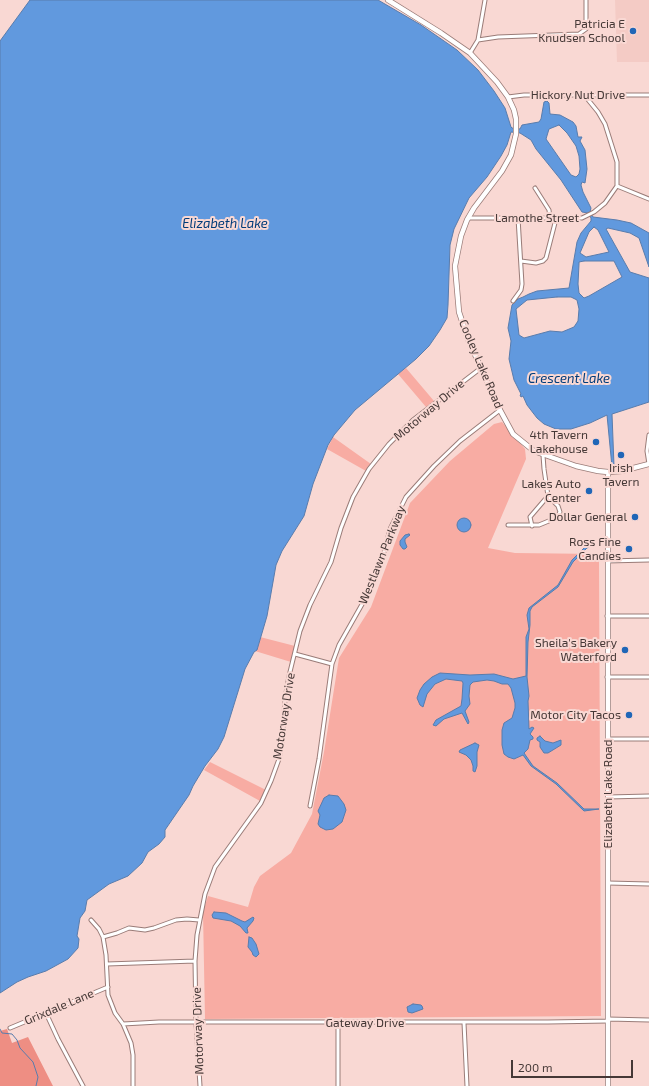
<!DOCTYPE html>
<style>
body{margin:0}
#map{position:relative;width:649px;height:1086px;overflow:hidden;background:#f9d8d3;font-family:"Exo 2",sans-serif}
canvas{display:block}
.scale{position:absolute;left:511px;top:1060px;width:122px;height:18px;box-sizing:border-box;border:2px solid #453836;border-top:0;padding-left:5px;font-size:12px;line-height:14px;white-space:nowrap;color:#453836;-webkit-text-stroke:3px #f9d8d3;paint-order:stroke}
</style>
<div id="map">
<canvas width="649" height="1086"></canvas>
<div class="scale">200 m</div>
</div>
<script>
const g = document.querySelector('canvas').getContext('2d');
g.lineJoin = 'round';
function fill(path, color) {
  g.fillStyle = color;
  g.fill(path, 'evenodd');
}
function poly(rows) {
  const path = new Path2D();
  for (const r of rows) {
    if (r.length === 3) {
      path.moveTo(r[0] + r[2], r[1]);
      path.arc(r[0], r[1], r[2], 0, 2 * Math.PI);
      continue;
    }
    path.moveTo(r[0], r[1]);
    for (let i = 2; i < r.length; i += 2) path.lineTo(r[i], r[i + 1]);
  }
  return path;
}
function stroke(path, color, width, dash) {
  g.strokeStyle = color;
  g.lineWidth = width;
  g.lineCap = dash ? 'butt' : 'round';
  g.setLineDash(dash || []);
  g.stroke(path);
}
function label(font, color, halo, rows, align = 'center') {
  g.font = font + ' "Exo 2",sans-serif';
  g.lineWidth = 4;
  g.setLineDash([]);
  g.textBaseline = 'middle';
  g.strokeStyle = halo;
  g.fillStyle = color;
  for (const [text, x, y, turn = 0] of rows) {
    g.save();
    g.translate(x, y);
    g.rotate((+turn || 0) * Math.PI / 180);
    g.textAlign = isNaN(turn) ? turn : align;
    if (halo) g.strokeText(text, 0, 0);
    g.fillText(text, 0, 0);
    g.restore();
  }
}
const built = poly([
 [615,0,649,0,649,62,617,62]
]);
const green = poly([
 [406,368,434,401,426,407,398,374],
 [502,422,525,449,526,459,488,548,515,553,599,554,601,1016,205,1019,203,912,208,896,248,907,254,887,260,876,291,853,312,814,324,752,339,658,371,607,410,503,450,461,494,424],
 [333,437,371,464,366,471,327,449],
 [260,637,295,646,291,662,255,651,257,650],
 [210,762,266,790,260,801,204,770]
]);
const forest = poly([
 [7,1029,12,1043,28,1037,53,1086,0,1086,0,1031]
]);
const water = poly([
 [30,0,378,0,421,25,457,50,478,70,494,91,505,108,511,127,512,128,520,129,522,125,539,122,541,119,544,102,547,101,549,103,550,114,560,115,573,122,576,126,578,137,582,137,580,141,585,150,587,169,585,183,582,182,581,185,583,192,591,208,590,212,593,217,617,220,631,223,649,233,649,267,639,238,630,233,608,228,606,229,630,272,649,278,649,402,612,414,614,466,612,467,607,415,590,423,571,429,556,429,544,424,537,418,527,405,523,396,521,397,520,395,521,394,514,380,509,359,511,341,508,328,512,305,518,299,523,297,529,294,537,291,569,288,577,242,581,233,591,221,591,218,588,213,582,212,561,180,536,149,531,140,520,133,511,132,507,145,501,156,487,177,469,198,454,229,450,245,448,305,447,318,440,330,429,346,416,359,355,410,334,435,328,445,313,484,304,516,282,551,276,565,267,616,257,650,254,652,245,669,224,737,218,749,205,766,193,786,189,795,165,830,165,837,159,844,148,852,142,863,128,876,109,884,87,900,85,911,80,918,77,936,79,939,78,948,68,959,46,971,28,977,17,982,0,993,0,41,30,0],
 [559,125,567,133,576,146,579,156,580,169,579,174,576,177,571,175,546,139,549,129,559,125],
 [594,227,598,230,609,252,586,257,580,253,589,232,594,227],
 [584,261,614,261,622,277,589,296,584,298,579,293,578,284,579,264,579,262,584,261],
 [557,297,571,297,577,300,579,309,578,321,574,327,562,332,550,331,524,338,519,335,516,309,527,300,557,297],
 [464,525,7],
 [409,534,410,535,405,539,405,542,407,547,405,549,403,549,400,545,400,541,405,535,409,534],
 [591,544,591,546,587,548,573,562,558,587,532,607,530,611,530,625,528,642,527,677,529,696,528,701,529,729,532,727,534,728,530,734,533,737,533,739,530,740,528,749,524,753,533,766,557,783,584,809,599,809,584,811,556,784,531,766,523,755,514,759,508,757,504,754,502,745,502,730,504,723,512,718,515,708,515,703,511,688,508,684,502,684,494,681,487,680,473,682,470,685,469,696,470,704,465,711,469,722,468,724,462,713,444,719,436,726,433,725,436,720,461,706,462,699,463,683,462,681,446,679,435,684,427,694,423,707,420,705,417,698,420,690,424,684,432,677,440,673,470,675,494,674,513,679,526,676,526,637,529,629,527,615,529,608,558,585,572,560,585,547,591,544],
 [540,736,545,741,553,743,561,740,561,745,548,753,544,753,540,747,540,742,537,740,537,738,540,736],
 [475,743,479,745,477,752,477,766,475,772,473,771,473,766,471,760,466,755,459,752,460,750,475,743],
 [329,795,338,796,344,804,346,810,342,822,333,829,326,830,320,827,318,824,320,815,318,811,324,798,329,795],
 [214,912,226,913,242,921,245,922,253,917,254,918,253,921,247,928,248,933,246,933,240,926,231,921,213,918,212,915,214,912],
 [249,937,252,938,256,944,259,954,256,957,253,955,252,952,248,947,249,937],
 [413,1004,421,1005,422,1006,423,1009,412,1013,408,1012,407,1007,413,1004]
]);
const stream = poly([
 [0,1029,2,1033,12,1034,17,1040,20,1048,33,1062,38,1077,36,1086]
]);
const street = poly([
 [478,40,485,0],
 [470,53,478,40,498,37,579,34,586,29,586,0],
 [508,97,524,95,649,95],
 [617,186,649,199],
 [535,188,549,210,550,218],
 [468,218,582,218,594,212,605,203,617,186,617,162,605,124,598,112,585,96],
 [521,261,536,263,543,261,546,258,556,219],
 [513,301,521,290,522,284,518,218],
 [649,464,647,451,649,435],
 [508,525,539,525,556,518,560,512,558,506,548,496,544,469,543,455],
 [532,526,530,517,548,496],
 [607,561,649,560],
 [607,616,649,616],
 [295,654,332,664],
 [607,677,649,677],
 [608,739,649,739],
 [608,797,649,796],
 [310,806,319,759,332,664,339,645,369,592,381,564,390,529,406,497,434,466,460,441,500,410],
 [608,883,649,884],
 [91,920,99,929,103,937,106,955,108,995,115,1013,123,1024,131,1043,133,1055,133,1086],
 [103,937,117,933,129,928,145,930,154,928,176,920,187,919,199,920],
 [107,964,195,961],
 [46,1013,58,1039,83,1086],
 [608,1019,649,1020],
 [338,1023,338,1086],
 [464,1023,467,1086],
 [123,1024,159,1022,548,1022,608,1021],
 [10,1028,108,987],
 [200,1086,196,1022,195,961,197,935,205,894,215,867,261,803,271,781,279,759,282,744,285,699,289,676,300,631,310,605,331,562,341,528,353,497,369,469,389,444,413,420,481,368]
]);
const secondary = poly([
 [388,0,441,33,470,53,497,82,508,97,514,110,516,119,516,134,511,155,502,171,474,208,467,220,461,236,455,266,459,312,468,339,500,410,513,434,534,451,576,466,598,471,608,472,622,471,649,464],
 [608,472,608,1086]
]);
const markers = [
 [633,31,4,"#2066b7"],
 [596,442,4,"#2066b7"],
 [621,455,4,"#2066b7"],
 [589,491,4,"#2066b7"],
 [635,517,4,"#2066b7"],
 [629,549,4,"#2066b7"],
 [625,650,4,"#2066b7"],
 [629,715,4,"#2066b7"]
];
const poiNames = [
 ["Patricia E",625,24],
 ["Knudsen School",625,38],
 ["4th Tavern",588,435],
 ["Lakehouse",588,449],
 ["Irish",621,468,"center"],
 ["Tavern",621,482,"center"],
 ["Lakes Auto",581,484],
 ["Center",581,498],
 ["Dollar General",627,517],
 ["Ross Fine",621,542],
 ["Candies",621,556],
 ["Sheila's Bakery",617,643],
 ["Waterford",617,657],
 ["Motor City Tacos",621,715]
];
const streetNames = [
 ["Hickory Nut Drive",578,95],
 ["Lamothe Street",537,218],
 ["Cooley Lake Road",481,364,67],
 ["Motorway Drive",429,410,-40],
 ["Westlawn Parkway",382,555,-68],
 ["Motorway Drive",284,716,-81],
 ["Elizabeth Lake Road",608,794,-90],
 ["Grixdale Lane",59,1007,-23],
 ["Gateway Drive",365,1023],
 ["Motorway Drive",198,1031,-92]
];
const waterNames = [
 ["Elizabeth Lake",225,224],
 ["Crescent Lake",569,379]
];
fill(built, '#f4cbc5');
fill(green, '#f8aca3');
fill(forest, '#ee8e83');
fill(water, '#6199de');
stroke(water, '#597cac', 1);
stroke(stream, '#597cac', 1);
stroke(street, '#9a7c78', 5);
stroke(secondary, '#9a7c78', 6);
stroke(street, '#fff', 3);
stroke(secondary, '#fff', 4.5);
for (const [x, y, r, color] of markers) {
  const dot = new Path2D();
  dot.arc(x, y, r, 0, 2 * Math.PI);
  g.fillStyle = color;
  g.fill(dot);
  stroke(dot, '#f9d8d3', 1.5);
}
label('12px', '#453836', '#f9d8d3', poiNames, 'right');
label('12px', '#453836', '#f9d8d3', streetNames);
label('italic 13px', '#003b79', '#f9d8d3', waterNames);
</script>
